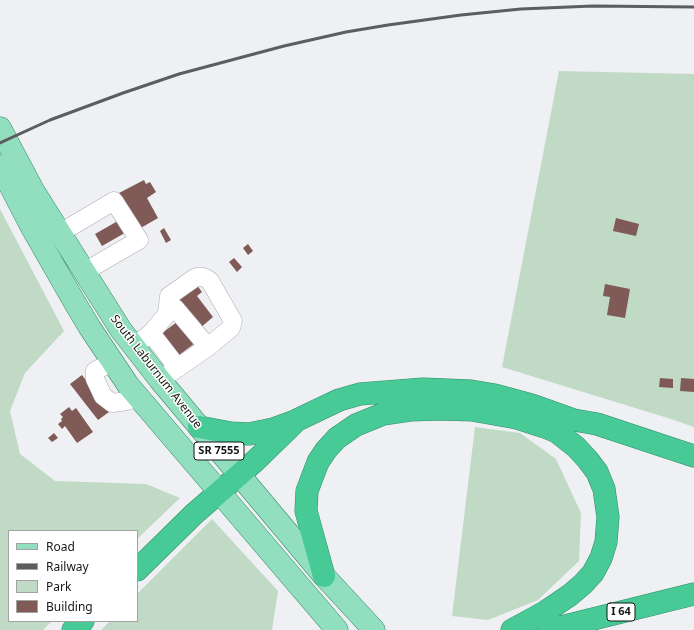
<!DOCTYPE html>
<style>
body{margin:0}
#map{position:relative;width:694px;height:630px;overflow:hidden;background:#eef0f3;font-family:"Noto Sans",sans-serif}
canvas{display:block}
.legend{position:absolute;left:8px;top:530px;width:130px;height:92px;box-sizing:border-box;background:#fff;border:1px solid #a2a2a2;margin:0;padding:5px 7px;list-style:none;font-size:12px;color:#161717}
.legend li{display:flex;align-items:center;gap:8px;height:20px}
.legend b{width:20px;border:1px solid #a2a2a2}
</style>
<div id="map">
<canvas width="694" height="630"></canvas>
<ul class="legend">
<li><b style="height:5px;background:#91dfbf"></b>Road</li>
<li><b style="height:5px;background:#5c5d5e"></b>Railway</li>
<li><b style="height:11px;background:#c0dac5"></b>Park</li>
<li><b style="height:11px;background:#805a56"></b>Building</li>
</ul>
</div>
<script>
const g = document.querySelector('canvas').getContext('2d');
g.lineJoin = 'round';
function fill(path, color) {
  g.fillStyle = color;
  g.fill(path, 'evenodd');
}
function poly(rows) {
  const path = new Path2D();
  for (const r of rows) {
    path.moveTo(r[0], r[1]);
    for (let i = 2; i < r.length; i += 2) path.lineTo(r[i], r[i + 1]);
  }
  return path;
}
function stroke(path, color, width, dash) {
  g.strokeStyle = color;
  g.lineWidth = width;
  g.lineCap = dash ? 'butt' : 'round';
  g.setLineDash(dash || []);
  g.stroke(path);
}
function label(font, color, halo, rows, align = 'center') {
  g.font = font + ' "Noto Sans",sans-serif';
  g.lineWidth = 3;
  g.setLineDash([]);
  g.textBaseline = 'middle';
  g.strokeStyle = halo;
  g.fillStyle = color;
  for (const [text, x, y, turn = 0] of rows) {
    g.save();
    g.translate(x, y);
    g.rotate((+turn || 0) * Math.PI / 180);
    g.textAlign = isNaN(turn) ? turn : align;
    if (halo) g.strokeText(text, 0, 0);
    g.fillText(text, 0, 0);
    g.restore();
  }
}
const green = poly([
 [559,71,694,74,694,427,671,419,502,367],
 [0,209,64,331,25,373,10,411,20,454,55,481,146,484,180,498,137,539,137,531,9,531,9,621,52,621,43,630,0,630],
 [475,427,520,433,556,459,581,513,579,561,538,600,488,620,452,616],
 [212,519,278,591,272,630,101,630,110,621,137,621,137,594]
]);
const building = poly([
 [144,180,146,184,150,182,156,192,147,198,158,218,139,229,119,193],
 [123,218,130,230,102,246,95,234],
 [616,218,639,224,636,236,613,231],
 [164,228,171,240,166,243,160,231],
 [248,244,253,251,248,255,243,248],
 [234,258,242,267,237,272,229,262],
 [196,284,202,292,197,296,213,317,199,329,175,296],
 [605,284,630,289,625,318,607,315,610,297,603,296],
 [181,319,198,341,175,358,158,336],
 [82,375,109,412,98,420,70,384],
 [660,378,673,379,673,388,659,387],
 [681,378,694,379,694,392,680,391],
 [69,407,72,411,76,408,93,432,77,443,65,426,62,429,58,424,62,421,61,419,63,417,60,414],
 [54,433,58,438,52,442,48,438]
]);
const minor = poly([
 [60,233,114,201,139,240,84,272],
 [167,314,169,296,196,277,204,277,210,281,233,321,231,328,208,347],
 [151,333,178,368],
 [133,347,151,333,167,314,175,308,208,347,160,380],
 [112,362,95,371,95,379,103,396,112,403,127,401,138,397]
]);
const major = poly([
 [0,128,33,190,121,330,160,380,257,496,324,576,374,630],
 [0,166,31,226,75,303,90,328,128,385,337,630]
]);
const highway = poly([
 [199,427,231,433,249,434,273,429,295,421,339,400,360,394,423,389,471,391,495,395,532,405,574,420,597,424,694,456],
 [137,570,194,514,255,461,293,424],
 [324,576,306,511,307,491,318,462,326,450,337,438,356,425,383,414,410,410,440,409,472,410,517,418,545,427,557,432,576,447,588,460,597,472,604,489,608,517,606,542,601,558,593,573,583,584,570,595,545,612,512,630],
 [73,630,83,621],
 [549,630,694,594]
]);
const rail = poly([
 [0,143,50,120,123,93,179,74,284,46,346,32,388,25,461,15,521,9,593,6,694,7]
]);
const shields = [
 [219,451,50],
 [621,612,28]
];
const shieldNames = [
 ["SR 7555",219,451],
 ["I 64",621,612]
];
const streetNames = [
 ["South Laburnum Avenue",156,372,52]
];
fill(green, '#c0dac5');
fill(building, '#805a56');
stroke(minor, '#aaacae', 19);
stroke(major, '#368b69', 23);
stroke(highway, '#368b69', 23);
stroke(minor, '#fff', 18);
stroke(major, '#91dfbf', 22);
stroke(highway, '#47ca95', 22);
stroke(rail, '#5c5d5e', 3);
for (const [x, y, w] of shields) {
  const box = new Path2D();
  box.roundRect(x - w / 2, y - 9, w, 18, 3);
  g.fillStyle = '#fff';
  g.fill(box);
  stroke(box, '#161717', 1);
}
label('bold 11px', '#161717', null, shieldNames);
label('12px', '#161717', '#fff', streetNames);
</script>
